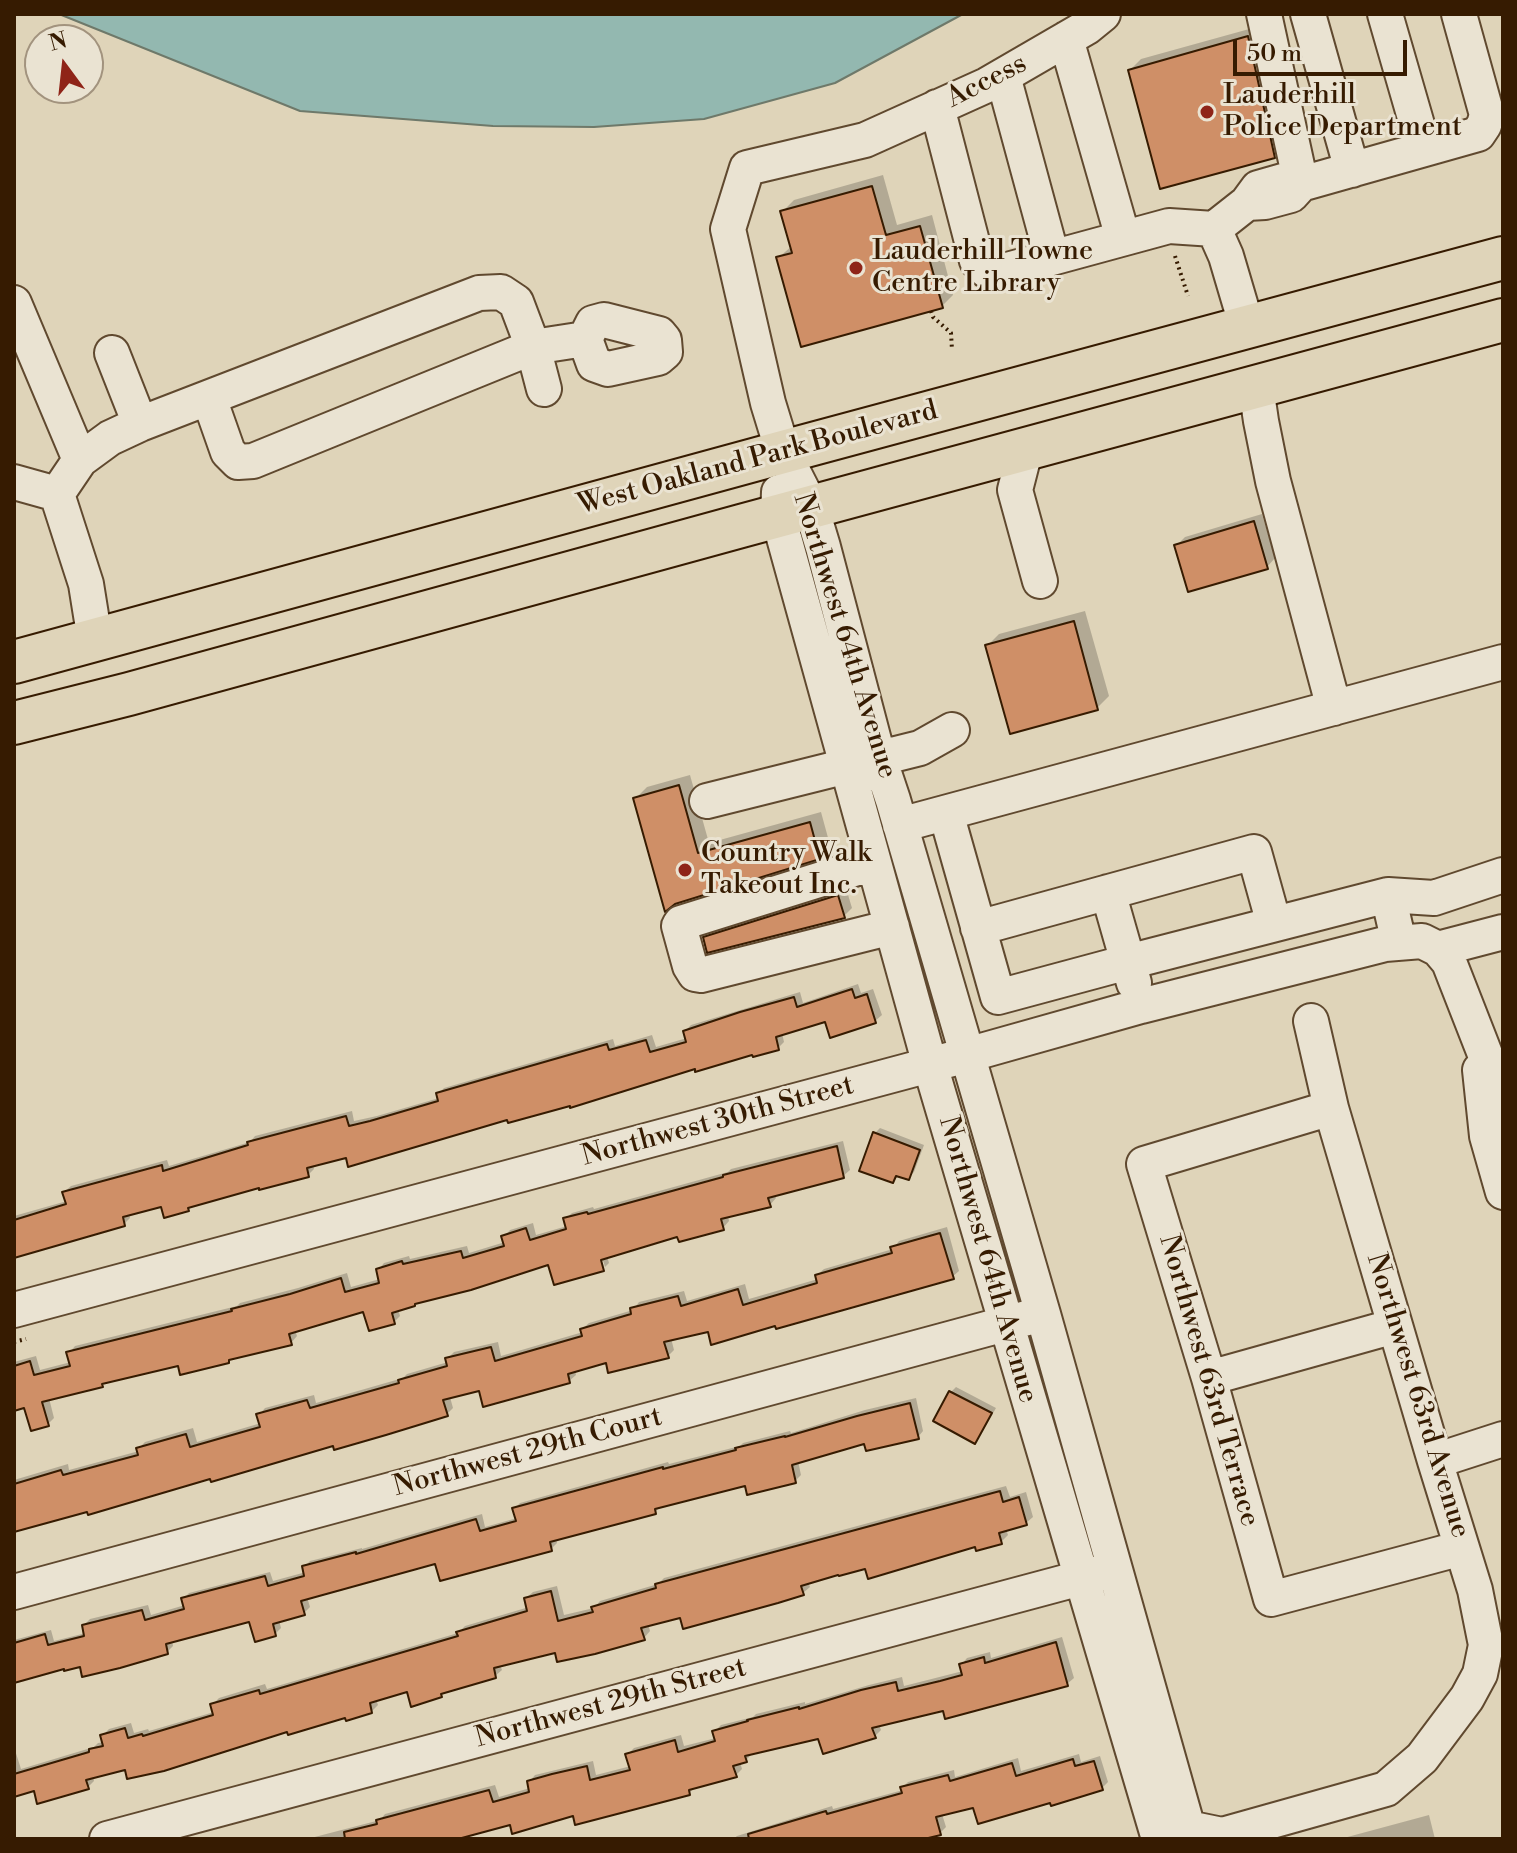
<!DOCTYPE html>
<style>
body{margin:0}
#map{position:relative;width:1517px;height:1853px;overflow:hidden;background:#dfd4b9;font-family:"Libre Bodoni",serif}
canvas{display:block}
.frame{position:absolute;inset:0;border:16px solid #361b01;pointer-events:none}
.north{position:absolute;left:24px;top:24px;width:80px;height:80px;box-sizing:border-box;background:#eae3d2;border:2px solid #a2937e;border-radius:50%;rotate:345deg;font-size:22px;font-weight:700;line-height:32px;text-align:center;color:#361b01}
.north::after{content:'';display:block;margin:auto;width:28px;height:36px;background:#8f2418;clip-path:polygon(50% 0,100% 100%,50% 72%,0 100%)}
.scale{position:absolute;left:1233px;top:40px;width:174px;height:36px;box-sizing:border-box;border:4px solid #361b01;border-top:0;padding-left:10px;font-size:24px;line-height:28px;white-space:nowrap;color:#361b01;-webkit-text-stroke:6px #eae3d2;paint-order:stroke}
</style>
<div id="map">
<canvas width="1517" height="1853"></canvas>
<div class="frame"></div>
<div class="north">N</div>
<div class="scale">50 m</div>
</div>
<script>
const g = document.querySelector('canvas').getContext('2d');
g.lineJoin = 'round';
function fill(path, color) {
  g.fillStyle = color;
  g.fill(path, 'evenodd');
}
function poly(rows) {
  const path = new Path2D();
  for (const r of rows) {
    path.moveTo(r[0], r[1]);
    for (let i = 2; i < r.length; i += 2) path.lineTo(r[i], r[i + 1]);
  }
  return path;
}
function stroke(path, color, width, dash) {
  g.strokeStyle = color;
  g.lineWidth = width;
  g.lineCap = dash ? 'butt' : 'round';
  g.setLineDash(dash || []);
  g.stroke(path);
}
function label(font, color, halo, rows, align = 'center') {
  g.font = font + ' "Libre Bodoni",serif';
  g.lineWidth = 6;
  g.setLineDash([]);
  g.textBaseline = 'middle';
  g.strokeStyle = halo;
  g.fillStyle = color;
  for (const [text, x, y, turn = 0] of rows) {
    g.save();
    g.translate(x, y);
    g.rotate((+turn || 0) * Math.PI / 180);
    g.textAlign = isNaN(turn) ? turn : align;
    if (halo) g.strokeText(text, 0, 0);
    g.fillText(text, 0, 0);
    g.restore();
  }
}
const water = poly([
 [59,14,963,14,835,83,704,119,594,127,493,126,300,111,59,14]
]);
const shadow = poly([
 [1260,26,1285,144,1274,156,1130,70,1141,59],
 [883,175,897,225,932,215,953,295,942,306,778,258,792,246,782,212,794,200],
 [1262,514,1275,558,1267,567,1176,546,1185,537],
 [1085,611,1109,696,1097,708,987,646,999,634],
 [690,775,709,843,821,812,830,845,819,857,674,902,635,799,647,787],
 [846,888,852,908,844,916,705,938,713,929],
 [858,984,861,993,873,989,882,1015,875,1021,831,1035,827,1020,782,1033,784,1042,778,1048,696,1067,508,1118,313,1164,314,1169,308,1175,191,1205,188,1209,162,1204,129,1213,130,1218,124,1224,14,1252,14,1216,67,1201,64,1192,71,1186,167,1160,169,1166,250,1142,255,1136,352,1111,354,1121,377,1116,439,1098,438,1094,444,1088,613,1039,615,1046,652,1035,656,1047,687,1038,685,1031,691,1025,800,992,803,1003],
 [880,1128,924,1145,914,1172,908,1178,899,1174,893,1181,874,1134],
 [843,1141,850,1170,843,1176,775,1194,776,1198,770,1205,728,1216,729,1221,723,1228,679,1235,607,1256,609,1263,605,1267,600,1250,601,1268,604,1268,603,1269,549,1263,417,1301,398,1309,400,1316,394,1322,365,1309,295,1330,297,1336,291,1343,179,1363,107,1381,102,1385,49,1398,54,1418,48,1424,25,1406,14,1409,14,1362,36,1356,40,1370,71,1362,69,1353,75,1346,237,1306,240,1303,298,1288,347,1273,351,1287,380,1279,378,1270,384,1263,409,1256,410,1259,467,1246,469,1253,505,1242,504,1237,510,1230,533,1223,536,1235,567,1226,565,1219,572,1213,593,1207,594,1209,728,1172,731,1169],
 [947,1227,959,1271,952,1277,776,1323,709,1329,671,1338,674,1350,668,1356,607,1361,575,1370,576,1375,569,1381,481,1389,450,1397,453,1408,447,1414,14,1530,14,1480,68,1464,69,1470,139,1451,138,1449,145,1442,193,1428,197,1442,261,1423,259,1415,265,1408,314,1395,316,1403,403,1378,407,1374,448,1362,447,1359,454,1352,498,1342,501,1356,583,1332,582,1329,589,1323,633,1310,639,1302,684,1291,687,1301,745,1284,749,1299,818,1279,817,1275,824,1269,893,1249,899,1241],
 [956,1387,996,1408,980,1436,975,1442,935,1421,951,1392],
 [916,1398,923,1431,918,1437,866,1442,798,1461,801,1475,795,1481,746,1483,662,1505,655,1512,556,1539,557,1543,551,1549,436,1561,307,1597,310,1607,304,1613,279,1620,281,1628,275,1634,250,1619,172,1640,173,1646,167,1652,81,1665,14,1681,14,1640,51,1630,54,1641,86,1633,84,1625,90,1619,148,1605,151,1615,185,1605,183,1599,189,1593,270,1572,273,1581,306,1572,304,1567,310,1561,362,1548,362,1549,482,1514,485,1527,517,1518,514,1509,520,1503,545,1496,668,1462,669,1464,740,1446,743,1443,790,1431,791,1433,865,1410],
 [1006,1486,1010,1497,1026,1492,1033,1517,1026,1523,1006,1529,1008,1535,1001,1542,976,1545,866,1566,808,1582,810,1587,803,1593,648,1624,650,1631,644,1638,557,1650,500,1665,502,1670,495,1676,445,1691,440,1696,408,1690,376,1699,378,1705,371,1712,346,1716,93,1776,94,1781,88,1787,35,1789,14,1795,14,1747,21,1769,94,1747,98,1743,104,1742,102,1736,109,1729,131,1723,134,1733,148,1729,149,1731,214,1712,212,1705,219,1698,265,1684,267,1689,458,1633,465,1626,529,1607,526,1598,533,1592,557,1586,564,1615,594,1608,600,1601,658,1584,664,1578],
 [1062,1637,1074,1678,1067,1684,944,1708,879,1724,881,1730,875,1736,819,1736,752,1754,746,1760,740,1762,742,1769,736,1775,696,1786,689,1793,574,1814,511,1822,451,1839,307,1839,380,1820,385,1814,495,1785,499,1797,530,1788,529,1782,535,1775,593,1761,596,1775,631,1766,628,1754,634,1748,681,1735,684,1746,716,1738,714,1732,721,1725,753,1717,756,1714,805,1702,805,1704,869,1685,902,1677,904,1686,963,1671,961,1665,967,1658,990,1652,991,1658],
 [1079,1754,1081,1762,1100,1756,1108,1782,1102,1788,1052,1801,975,1806,942,1814,946,1827,940,1833,918,1839,733,1839,737,1836,832,1806,833,1809,903,1790,902,1788,908,1782,954,1770,955,1777,1018,1758,1021,1771],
 [1429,1815,1435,1839,1340,1839]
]);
const building = poly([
 [1248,36,1275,158,1160,189,1128,70,1248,36],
 [872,186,886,235,920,226,943,308,801,347,776,257,792,253,780,211,872,186],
 [1254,521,1268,569,1188,592,1174,545,1254,521],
 [1074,621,1098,710,1010,734,985,645,1074,621],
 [679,785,698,853,810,822,820,859,675,904,665,912,633,798,679,785],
 [838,895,845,918,707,953,703,937,838,895],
 [852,989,855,998,867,994,876,1023,830,1038,825,1022,776,1037,779,1050,753,1057,752,1055,695,1072,695,1069,570,1108,570,1106,508,1123,507,1120,348,1167,346,1158,307,1168,309,1177,259,1190,259,1188,188,1208,189,1211,164,1218,161,1207,123,1217,125,1226,14,1258,14,1220,66,1204,62,1192,162,1165,163,1171,248,1145,247,1142,346,1116,349,1126,370,1121,438,1101,436,1093,607,1044,609,1050,646,1040,650,1052,686,1042,683,1031,740,1012,794,997,797,1007,852,989],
 [873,1132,920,1150,909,1180,896,1176,893,1183,859,1171,873,1132],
 [837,1146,844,1178,768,1198,771,1207,721,1219,724,1230,679,1242,677,1237,601,1260,604,1271,554,1285,548,1265,471,1290,415,1304,415,1306,392,1313,395,1324,369,1331,363,1312,289,1334,292,1345,229,1360,229,1363,180,1375,178,1366,102,1384,103,1387,42,1402,49,1426,31,1431,24,1408,14,1411,14,1366,30,1361,34,1375,70,1366,66,1352,232,1311,231,1309,290,1294,341,1278,345,1292,379,1283,376,1269,402,1261,403,1264,461,1251,463,1258,504,1246,501,1236,526,1228,530,1240,566,1229,563,1218,587,1212,588,1214,723,1177,723,1175,837,1146],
 [940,1233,954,1279,776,1329,775,1326,711,1345,708,1332,664,1342,669,1358,608,1373,606,1363,568,1374,570,1383,483,1407,479,1391,443,1400,448,1416,386,1435,334,1450,333,1446,211,1482,210,1479,88,1515,87,1512,14,1532,14,1484,61,1470,63,1475,138,1455,136,1448,186,1434,190,1447,260,1427,256,1414,307,1400,310,1408,399,1383,398,1380,447,1366,445,1358,491,1347,495,1361,582,1336,580,1329,631,1314,630,1308,678,1296,681,1306,738,1289,743,1305,817,1283,815,1275,892,1253,890,1247,940,1233],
 [949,1391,992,1413,975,1444,933,1421,949,1391],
 [910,1403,919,1439,866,1451,864,1444,792,1465,796,1483,747,1495,745,1486,655,1509,656,1514,550,1542,552,1551,440,1581,435,1564,301,1601,305,1615,273,1624,276,1636,255,1642,249,1622,166,1644,168,1654,120,1668,82,1677,80,1667,64,1671,64,1669,14,1683,14,1643,45,1634,48,1645,84,1636,82,1625,142,1610,145,1620,184,1609,181,1598,265,1576,268,1586,304,1576,302,1566,356,1552,356,1554,476,1519,480,1531,516,1521,512,1508,538,1501,663,1467,663,1469,736,1450,735,1448,785,1436,785,1437,857,1416,910,1403],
 [1000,1491,1003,1502,1019,1497,1027,1525,999,1533,1002,1544,976,1551,975,1547,868,1579,865,1569,839,1576,838,1575,801,1586,804,1595,778,1603,683,1629,680,1618,641,1628,645,1640,595,1654,557,1662,555,1653,494,1668,496,1678,441,1694,442,1697,411,1707,407,1692,370,1703,372,1713,346,1721,345,1718,288,1735,287,1732,164,1771,127,1779,125,1770,86,1780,89,1789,37,1804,34,1791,14,1797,14,1774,89,1752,89,1749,103,1746,100,1735,125,1728,128,1738,142,1734,143,1736,213,1715,210,1704,259,1690,260,1694,458,1636,456,1632,527,1611,524,1598,551,1591,558,1621,593,1612,591,1607,656,1588,655,1584,1000,1491],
 [1056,1642,1068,1686,945,1719,943,1711,872,1728,876,1738,823,1754,818,1739,745,1756,747,1762,733,1766,737,1777,689,1790,690,1795,575,1825,573,1816,512,1834,510,1825,458,1839,345,1839,344,1832,377,1824,376,1820,489,1790,493,1802,529,1792,527,1781,552,1774,587,1766,590,1780,630,1770,625,1754,675,1740,678,1752,715,1741,712,1731,748,1721,747,1720,799,1707,799,1709,861,1690,896,1682,898,1691,940,1681,962,1675,959,1664,984,1657,985,1663,1056,1642],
 [1073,1759,1075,1766,1094,1761,1103,1790,1051,1806,1050,1803,978,1824,973,1808,936,1817,941,1835,924,1839,749,1839,748,1834,826,1811,827,1814,902,1793,900,1787,948,1775,950,1781,1012,1763,1016,1776,1073,1759]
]);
const path = poly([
 [1175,256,1188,296],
 [931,311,933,317,951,333,952,350],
 [14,1342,26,1339]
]);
const minor = poly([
 [1103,14,1087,27,987,85,865,140,747,168,728,229,768,403,783,452,811,507,823,547,877,752,893,800,1043,1314,1191,1839],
 [1264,14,1301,184,1478,134,1484,125,1487,115,1459,14],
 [1308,14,1352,170],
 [1385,14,1424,149],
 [1066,39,1123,238],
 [1003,76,1052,257],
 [937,107,977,261,986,270,1000,272,1169,226,1214,229,1226,256,1247,327],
 [1214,229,1247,203,1258,188,1286,180,1301,184,1291,195,1265,202,1247,203],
 [14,303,80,460],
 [112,353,140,424],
 [1256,387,1261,421,1273,481,1334,708],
 [544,389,533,347,585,339,594,364,608,369,658,358,665,352,664,340,659,334,604,320,593,323,585,339],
 [1025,451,1015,490,1040,581],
 [14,482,57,494],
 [779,492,778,516,930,1065,1159,1839],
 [95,640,86,584,57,494,80,460,110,438,140,424,479,293,501,292,516,302,533,347,253,461,238,462,228,452,209,398],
 [860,745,869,750,892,755,920,748,952,730],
 [707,801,847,766,868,774],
 [946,813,998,997,1128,962,1134,983],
 [900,825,1503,662],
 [875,868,857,868,681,923,679,926,690,966,695,974,701,975,892,927],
 [1108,892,1128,962,1388,895,1399,943],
 [1388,895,1434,898,1503,875],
 [978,928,1254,852,1274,924],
 [1438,949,1503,932],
 [1480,1070,1487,1136,1503,1192],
 [1331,1108,1144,1164,1209,1378,1271,1599,1462,1548],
 [14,1310,967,1055,1141,1006,1385,944,1422,941,1438,949,1449,962,1503,1100],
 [1209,1378,1395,1326],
 [1435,1461,1503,1439],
 [14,1592,1027,1318],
 [1172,1833,1188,1828,1222,1835,1386,1789,1422,1758,1467,1698,1480,1674,1486,1645,1475,1590,1435,1461,1331,1108,1311,1021],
 [107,1839,1103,1572]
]);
const major = poly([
 [14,662,783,452,1503,258],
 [14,723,129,694,741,526,1503,320]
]);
const markers = [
 [1207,112,8,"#8f2418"],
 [856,268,8,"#8f2418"],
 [685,870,8,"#8f2418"]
];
const streetNames = [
 ["Access",987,82,-27],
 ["West Oakland Park Boulevard",758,459,-15],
 ["Northwest 64th Avenue",844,636,73],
 ["Northwest 30th Street",718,1122,-15],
 ["Northwest 64th Avenue",987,1260,74],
 ["Northwest 63rd Terrace",1208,1381,74],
 ["Northwest 63rd Avenue",1417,1396,73],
 ["Northwest 29th Court",528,1453,-15],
 ["Northwest 29th Street",611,1704,-15]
];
const poiNames = [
 ["Lauderhill",1223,96],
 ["Police Department",1223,128],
 ["Lauderhill Towne",872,252],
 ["Centre Library",872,284],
 ["Country Walk",701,854],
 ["Takeout Inc.",701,886]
];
fill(water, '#93b8b0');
stroke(water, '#6e796a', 2);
fill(shadow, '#0003');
fill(building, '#cf8f67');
stroke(building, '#361b01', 2);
stroke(minor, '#60492f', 38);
stroke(major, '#361b01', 46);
stroke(path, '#361b01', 4, [2, 4]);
stroke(minor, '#eae3d2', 34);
stroke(major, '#dfd4b9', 42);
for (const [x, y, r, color] of markers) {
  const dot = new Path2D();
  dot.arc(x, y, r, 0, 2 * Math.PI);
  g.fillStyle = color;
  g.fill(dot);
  stroke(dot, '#eae3d2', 3);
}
label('28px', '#361b01', '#eae3d2', streetNames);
label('28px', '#361b01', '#eae3d2', poiNames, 'left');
</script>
